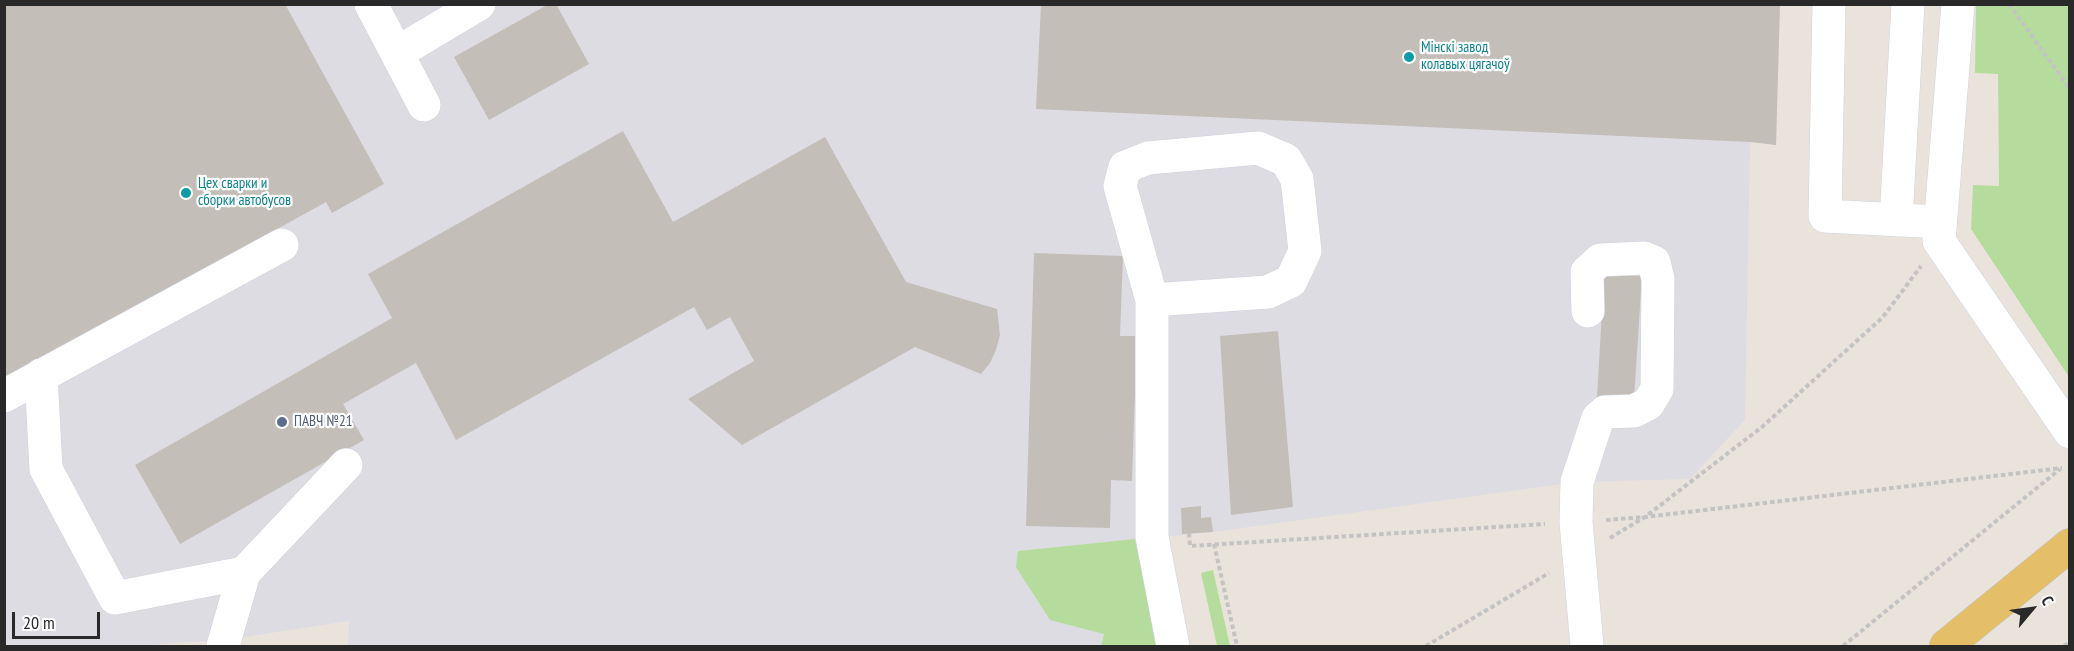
<!DOCTYPE html>
<meta charset="utf-8">
<style>
body{margin:0}
#map{position:relative;width:2074px;height:651px;overflow:hidden;background:#eae3dc;font-family:"PT Sans Narrow",sans-serif}
canvas{display:block}
.frame{position:absolute;inset:0;border:6px solid #292929;pointer-events:none}
.north{position:absolute;left:2002px;top:579px;width:60px;height:60px;-webkit-text-stroke:4px #fff;paint-order:stroke;rotate:61deg;font-size:16px;font-weight:700;line-height:24px;text-align:center;color:#292929}
.north::after{content:'';display:block;margin:auto;width:21px;height:27px;background:#292929;clip-path:polygon(50% 0,100% 100%,50% 72%,0 100%)}
.scale{position:absolute;left:12px;top:612px;width:88px;height:27px;box-sizing:border-box;border:3px solid #292929;border-top:0;padding-left:8px;font-size:18px;line-height:21px;white-space:nowrap;color:#292929;-webkit-text-stroke:4px #fff;paint-order:stroke}
</style>
<div id="map">
<canvas width="2074" height="651"></canvas>
<div class="frame"></div>
<div class="north">С</div>
<div class="scale">20 m</div>
</div>
<script>
const g = document.querySelector('canvas').getContext('2d');
g.lineJoin = 'round';
function fill(path, color) {
  g.fillStyle = color;
  g.fill(path, 'evenodd');
}
function poly(rows) {
  const path = new Path2D();
  for (const r of rows) {
    path.moveTo(r[0], r[1]);
    for (let i = 2; i < r.length; i += 2) path.lineTo(r[i], r[i + 1]);
  }
  return path;
}
function stroke(path, color, width, dash) {
  g.strokeStyle = color;
  g.lineWidth = width;
  g.lineCap = dash ? 'butt' : 'round';
  g.setLineDash(dash || []);
  g.stroke(path);
}
function label(font, color, halo, rows, align = 'center') {
  g.font = font + ' "PT Sans Narrow",sans-serif';
  g.lineWidth = 4.5;
  g.setLineDash([]);
  g.textBaseline = 'middle';
  g.strokeStyle = halo;
  g.fillStyle = color;
  for (const [text, x, y, turn = 0] of rows) {
    g.save();
    g.translate(x, y);
    g.rotate((+turn || 0) * Math.PI / 180);
    g.textAlign = isNaN(turn) ? turn : align;
    if (halo) g.strokeText(text, 0, 0);
    g.fillText(text, 0, 0);
    g.restore();
  }
}
const industrial = poly([
 [4,5,1780,5,1776,145,1750,142,1745,420,1690,479,1577,482,1213,532,1018,551,1105,634,1101,646,348,646,349,621,225,640,131,646,5,646]
]);
const green = poly([
 [1976,5,2069,5,2069,377,1971,229,1973,185,1999,186,1998,74,1975,73],
 [1135,539,1160,646,1101,646,1104,634,1050,620,1016,567,1018,551],
 [1213,570,1230,646,1217,646,1201,573]
]);
const building = poly([
 [4,4,285,4,384,184,332,213,326,202,4,380],
 [549,4,556,4,589,64,489,120,454,57],
 [1041,4,1780,4,1776,145,1750,142,1036,109],
 [623,131,673,222,825,137,906,282,997,309,1000,335,996,350,990,363,981,374,915,347,742,445,688,399,754,361,730,317,707,330,694,307,456,440,416,363,343,404,364,440,180,544,135,465,392,318,368,274],
 [1034,253,1123,256,1120,336,1137,336,1132,481,1111,480,1110,528,1026,526],
 [1604,275,1642,276,1634,399,1597,398],
 [1278,331,1293,507,1231,515,1220,336],
 [1201,506,1201,518,1211,517,1213,532,1182,534,1181,508]
]);
const path = poly([
 [2009,4,2070,89],
 [1606,520,1645,517,2062,468],
 [1189,533,1190,546,1545,524],
 [1610,538,1645,517,1762,427,1883,317,1921,266],
 [1214,544,1237,646],
 [1426,646,1549,573],
 [1843,646,2060,469],
 [2064,646,2070,642]
]);
const minor = poly([
 [371,4,424,105],
 [1829,4,1825,216,1940,222],
 [1958,4,1939,241,2070,432],
 [397,53,479,4],
 [1896,220,1908,4],
 [1152,300,1268,292,1291,281,1305,251,1297,179,1286,160,1258,148,1148,158,1125,167,1120,186,1152,300,1152,537,1173,646],
 [41,375,46,469,115,598,244,573,346,465],
 [4,396,282,245],
 [223,646,244,573],
 [1587,646,1576,522,1577,482,1598,418,1605,412,1634,411,1648,404,1657,389,1658,279,1654,262,1644,258,1600,260,1587,272,1588,311]
]);
const major = poly([
 [1946,646,2070,545]
]);
const markers = [
 [1409,57,6,"#0f9aa8"],
 [186,193,6,"#0f9aa8"],
 [282,422,6,"#5c6f8a"]
];
const cultureNames = [
 ["Мінскі завод",1421,48],
 ["колавых цягачоў",1421,65],
 ["Цех сварки и",198,184],
 ["сборки автобусов",198,201]
];
const serviceNames = [
 ["ПАВЧ №21",294,422]
];
fill(industrial, '#dedce3');
fill(green, '#b6dc9d');
fill(building, '#c3beb8');
stroke(minor, '#ced2dd', 34);
stroke(major, '#c3c3c3', 34);
stroke(path, '#c3c3c3', 4, [4.5, 3]);
stroke(minor, '#fff', 33);
stroke(major, '#e4bf67', 33);
for (const [x, y, r, color] of markers) {
  const dot = new Path2D();
  dot.arc(x, y, r, 0, 2 * Math.PI);
  g.fillStyle = color;
  g.fill(dot);
  stroke(dot, '#fff', 2);
}
label('15px', '#0d838f', '#fff', cultureNames, 'left');
label('15px', '#4e5e75', '#fff', serviceNames, 'left');
</script>
